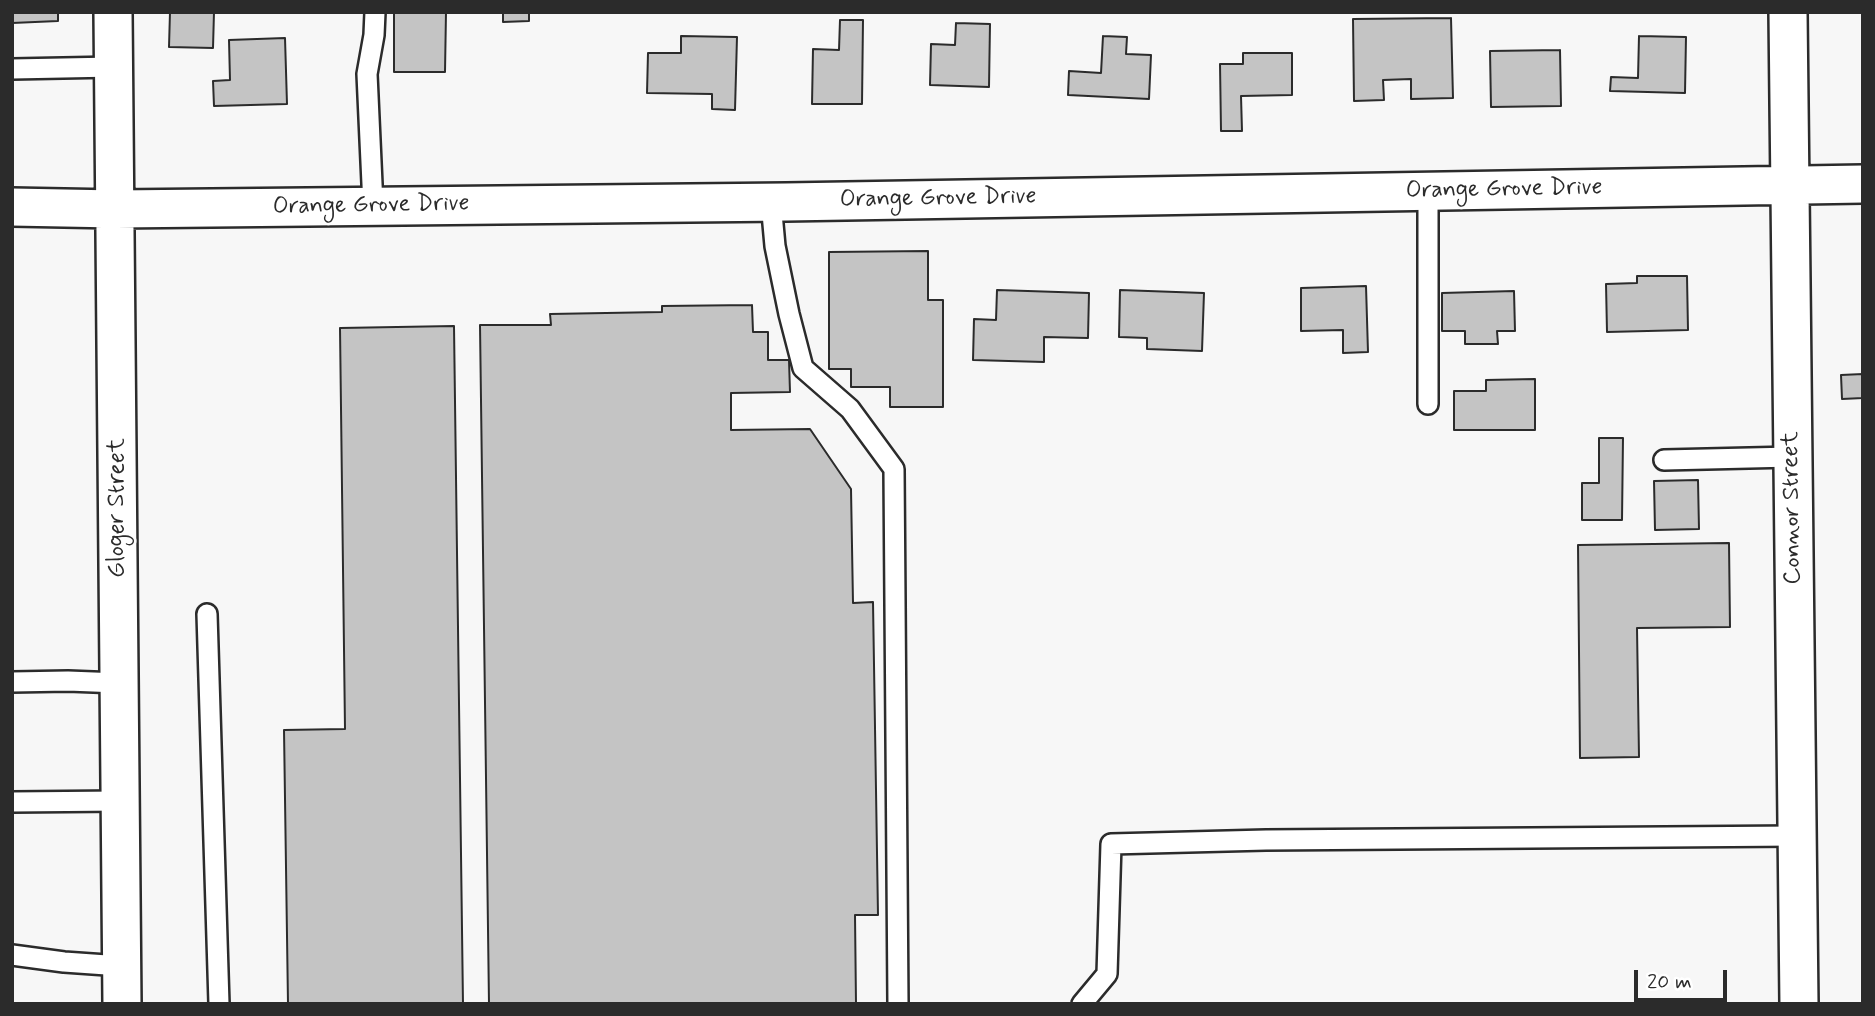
<!DOCTYPE html>
<style>
body{margin:0}
#map{position:relative;width:1875px;height:1016px;overflow:hidden;background:#f7f7f7;font-family:Mynerve,sans-serif}
canvas{display:block}
.frame{position:absolute;inset:0;border:14px solid #2b2b2b;pointer-events:none}
.scale{position:absolute;left:1634px;top:970px;width:93px;height:32px;box-sizing:border-box;border:4px solid #2b2b2b;border-top:0;padding-left:9px;font-size:21px;line-height:24px;white-space:nowrap;color:#2b2b2b;-webkit-text-stroke:5px #fff;paint-order:stroke}
</style>
<div id="map">
<canvas width="1875" height="1016"></canvas>
<div class="frame"></div>
<div class="scale">20 m</div>
</div>
<script>
const g = document.querySelector('canvas').getContext('2d');
g.lineJoin = 'round';
function fill(path, color) {
  g.fillStyle = color;
  g.fill(path, 'evenodd');
}
function poly(rows) {
  const path = new Path2D();
  for (const r of rows) {
    path.moveTo(r[0], r[1]);
    for (let i = 2; i < r.length; i += 2) path.lineTo(r[i], r[i + 1]);
  }
  return path;
}
function stroke(path, color, width, dash) {
  g.strokeStyle = color;
  g.lineWidth = width;
  g.lineCap = dash ? 'butt' : 'round';
  g.setLineDash(dash || []);
  g.stroke(path);
}
function label(font, color, halo, rows, align = 'center') {
  g.font = font + ' Mynerve,sans-serif';
  g.lineWidth = 5;
  g.setLineDash([]);
  g.textBaseline = 'middle';
  g.strokeStyle = halo;
  g.fillStyle = color;
  for (const [text, x, y, turn = 0] of rows) {
    g.save();
    g.translate(x, y);
    g.rotate((+turn || 0) * Math.PI / 180);
    g.textAlign = isNaN(turn) ? turn : align;
    if (halo) g.strokeText(text, 0, 0);
    g.fillText(text, 0, 0);
    g.restore();
  }
}
const building = poly([
 [12,12,58,12,58,21,12,23,12,12],
 [170,12,214,12,213,48,169,47,170,12],
 [394,12,446,12,445,72,394,72,394,12],
 [503,12,529,12,529,21,503,22,503,12],
 [1451,18,1453,98,1411,99,1411,79,1383,80,1384,100,1354,101,1353,19,1451,18],
 [840,20,863,20,862,104,812,104,813,49,839,50,840,20],
 [956,23,990,24,989,87,930,85,931,44,955,45,956,23],
 [681,36,737,37,735,110,712,109,712,94,647,93,648,53,681,53,681,36],
 [1103,36,1127,37,1126,54,1151,55,1149,99,1068,95,1069,71,1101,73,1103,36],
 [1639,36,1686,37,1685,93,1610,91,1611,77,1638,78,1639,36],
 [285,38,287,104,214,106,213,81,230,80,229,40,285,38],
 [1560,50,1561,106,1491,107,1490,51,1560,50],
 [1243,53,1292,53,1292,95,1241,96,1242,131,1221,131,1220,64,1243,64,1243,53],
 [928,251,928,300,943,300,943,407,890,407,890,387,851,387,851,369,829,369,829,252,928,251],
 [1637,276,1687,276,1688,330,1607,332,1606,284,1637,283,1637,276],
 [1366,286,1368,352,1343,353,1343,330,1301,331,1301,288,1366,286],
 [997,290,1089,293,1088,338,1044,337,1044,362,973,360,974,319,996,320,997,290],
 [1120,290,1204,293,1202,351,1147,349,1147,338,1119,337,1120,290],
 [1514,291,1515,331,1497,331,1498,344,1465,344,1465,331,1442,331,1442,293,1514,291],
 [752,305,753,332,768,332,768,360,789,360,790,392,731,393,731,430,810,429,851,489,853,603,873,602,878,915,855,915,856,1004,489,1004,480,325,551,325,550,314,662,312,662,306,752,305],
 [454,326,463,1004,288,1004,284,730,345,729,340,328,454,326],
 [1863,374,1863,398,1842,399,1841,375,1863,374],
 [1535,379,1535,430,1454,430,1454,391,1486,391,1486,380,1535,379],
 [1599,438,1623,438,1622,520,1582,520,1582,483,1599,483,1599,438],
 [1698,480,1699,529,1655,530,1654,481,1698,480],
 [1729,543,1730,627,1637,628,1639,757,1580,758,1578,545,1729,543]
]);
const service = poly([
 [12,69,114,67],
 [1428,191,1428,404],
 [771,202,775,246,789,314,803,368,850,409,894,469,898,1004],
 [373,206,367,74,374,35,375,12],
 [1664,460,1792,457],
 [207,614,219,1004],
 [12,682,68,681,119,683],
 [12,802,120,801],
 [12,955,64,962,121,966],
 [1082,1004,1107,974,1111,844,1266,840,1797,836]
]);
const minor = poly([
 [113,12,122,1004],
 [1788,12,1799,1004],
 [12,207,116,209,786,202,1863,184]
]);
const streetNames = [
 ["Orange Grove Drive",1504,190,-1],
 ["Orange Grove Drive",938,199,-1],
 ["Orange Grove Drive",371,206,-1],
 ["Gloger Street",118,508,-90],
 ["Connor Street",1793,508,-91]
];
fill(building, '#c4c4c4');
stroke(building, '#2b2b2b', 2);
stroke(service, '#2b2b2b', 24);
stroke(minor, '#2b2b2b', 42);
stroke(service, '#fff', 19);
stroke(minor, '#fff', 37);
label('24px', '#2b2b2b', '#fff', streetNames);
</script>
